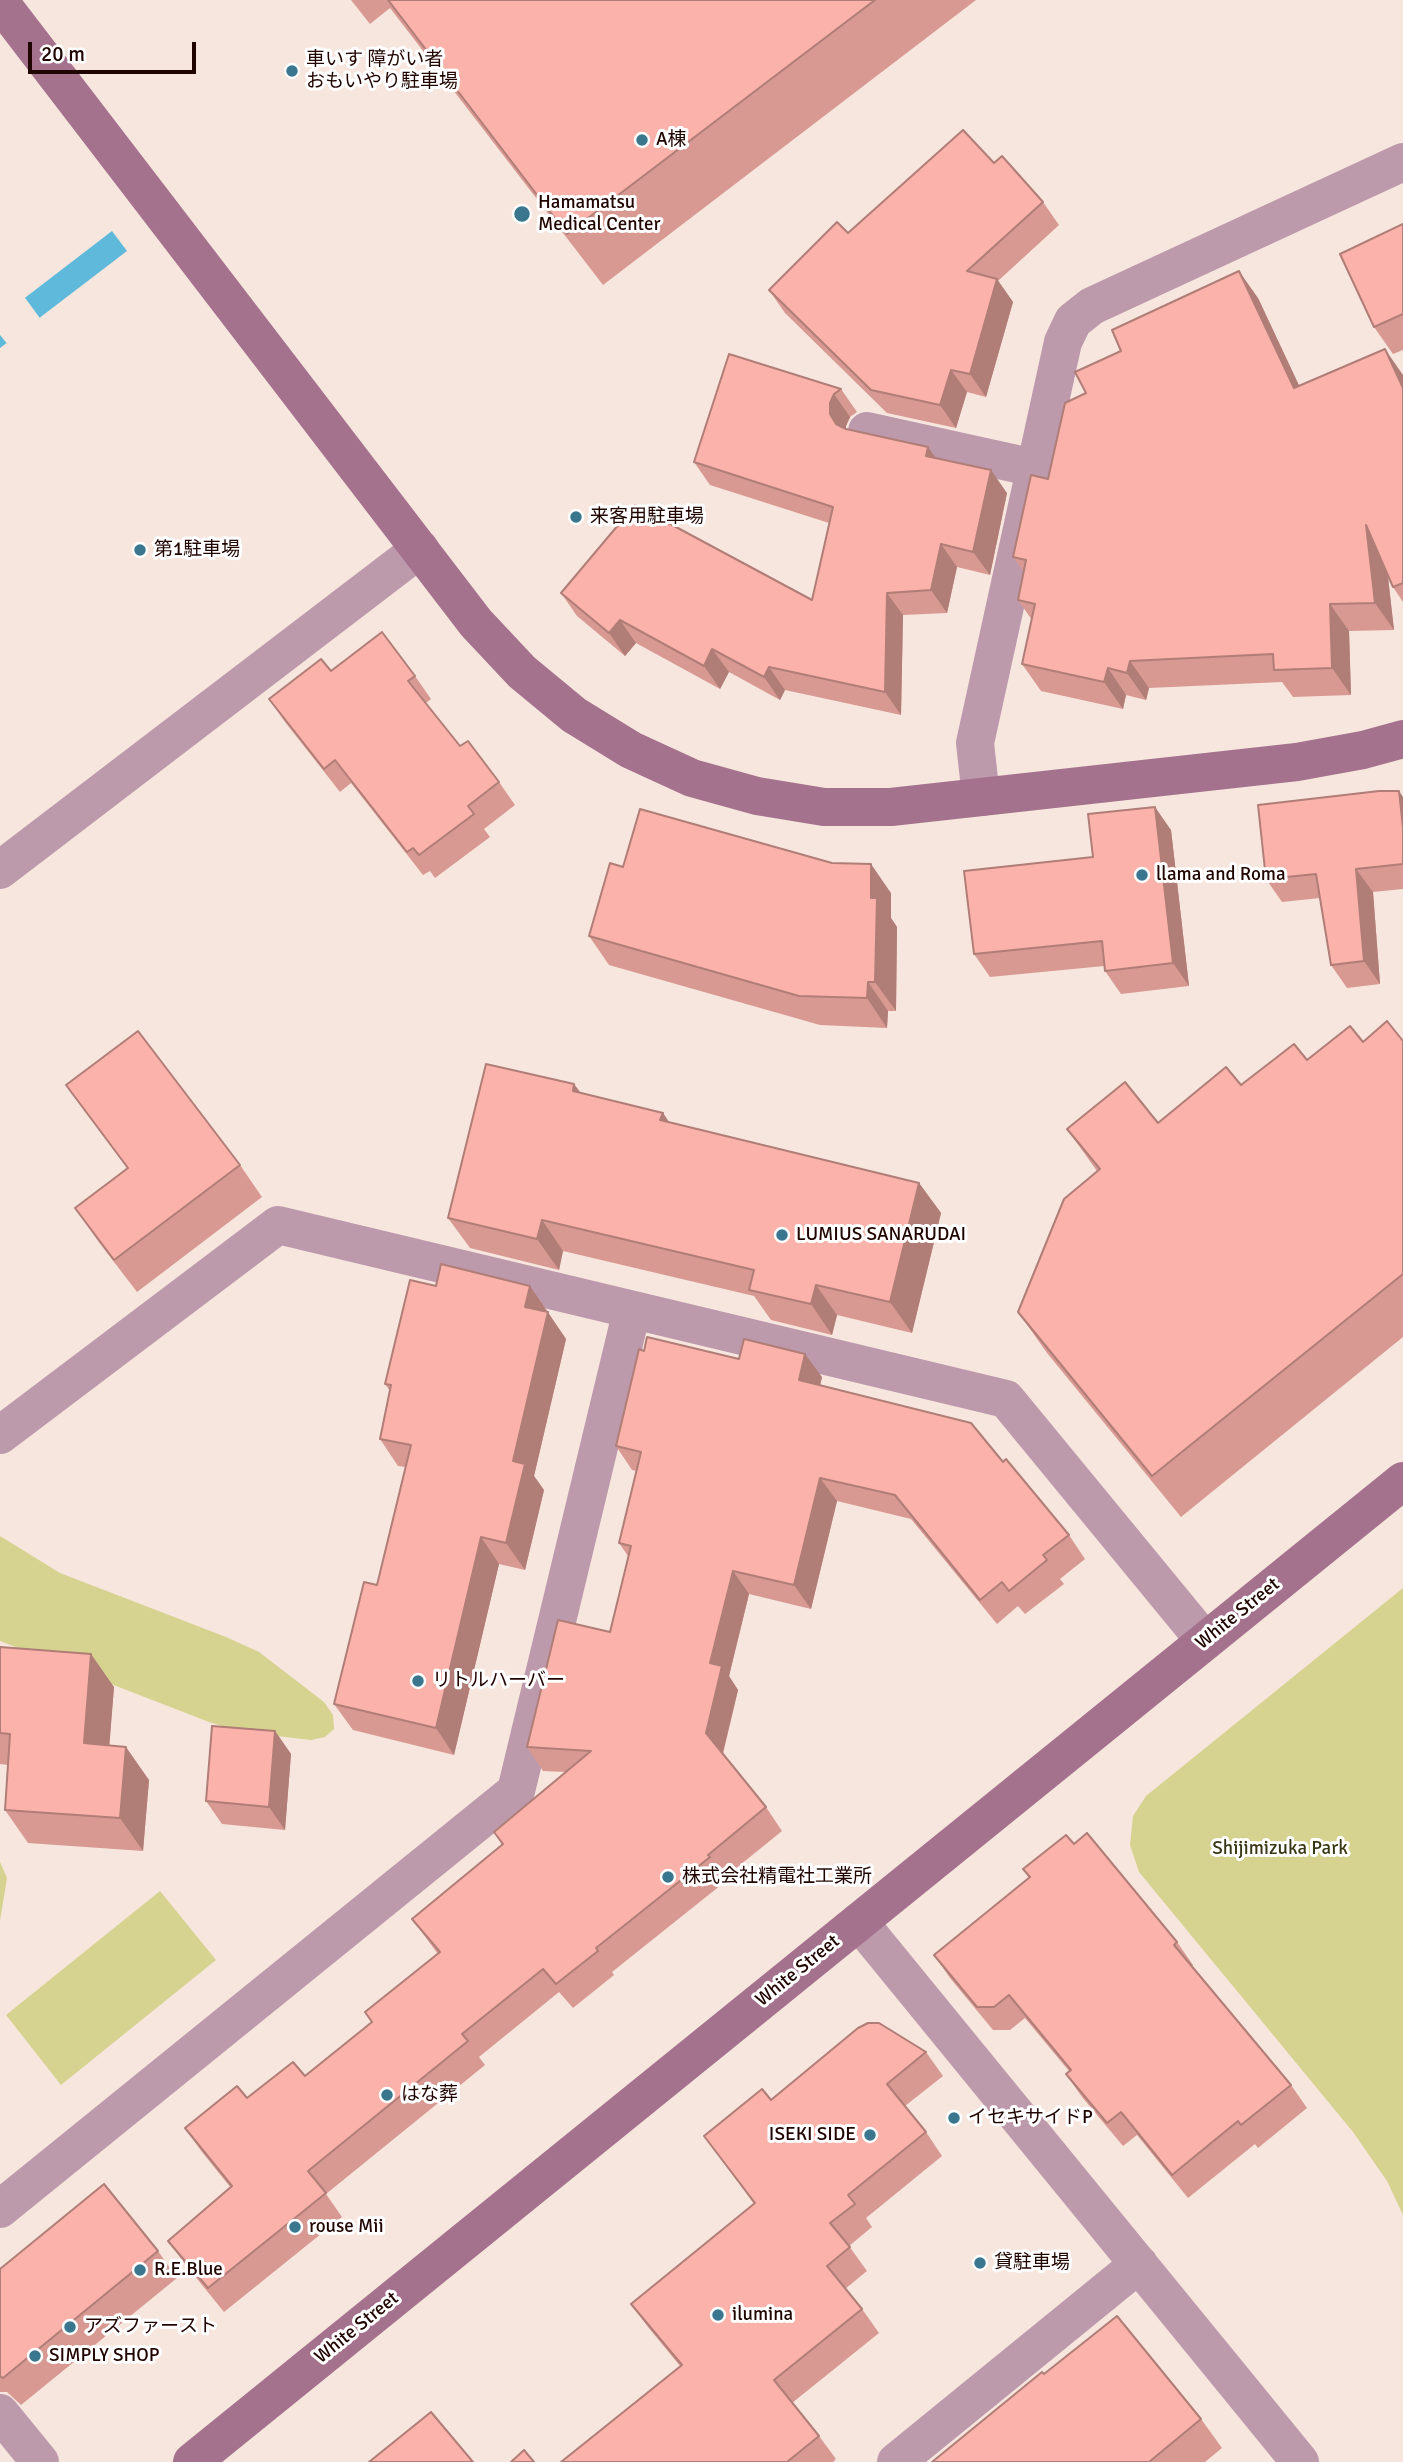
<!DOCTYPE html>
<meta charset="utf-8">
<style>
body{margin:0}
#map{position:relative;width:1403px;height:2462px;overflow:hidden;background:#f7e6de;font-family:Signika,sans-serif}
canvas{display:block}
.scale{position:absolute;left:28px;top:42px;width:168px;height:32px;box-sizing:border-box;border:4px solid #200400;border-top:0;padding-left:9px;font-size:21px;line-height:24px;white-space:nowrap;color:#200400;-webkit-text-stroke:5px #fff;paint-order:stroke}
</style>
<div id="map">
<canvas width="1403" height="2462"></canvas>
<div class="scale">20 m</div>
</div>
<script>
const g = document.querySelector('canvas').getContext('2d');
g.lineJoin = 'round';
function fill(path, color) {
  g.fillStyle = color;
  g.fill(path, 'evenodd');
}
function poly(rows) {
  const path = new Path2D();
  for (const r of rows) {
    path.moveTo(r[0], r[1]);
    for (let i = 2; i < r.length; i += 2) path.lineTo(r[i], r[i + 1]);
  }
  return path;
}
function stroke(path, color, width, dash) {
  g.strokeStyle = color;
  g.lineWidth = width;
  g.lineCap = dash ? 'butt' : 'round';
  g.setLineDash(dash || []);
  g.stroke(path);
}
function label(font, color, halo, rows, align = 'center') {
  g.font = font + ' Signika,"Noto Sans JP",sans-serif';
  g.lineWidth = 6;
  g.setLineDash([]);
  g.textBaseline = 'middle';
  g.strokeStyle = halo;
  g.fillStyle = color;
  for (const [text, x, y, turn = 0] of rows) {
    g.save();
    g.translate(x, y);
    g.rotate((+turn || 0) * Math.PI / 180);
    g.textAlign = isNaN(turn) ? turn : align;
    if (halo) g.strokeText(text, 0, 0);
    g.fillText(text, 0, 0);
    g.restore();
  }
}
const green = poly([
 [0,1536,60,1573,226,1637,259,1652,324,1702,333,1715,334,1729,325,1737,311,1740,242,1732,209,1722,0,1641],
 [1403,1588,1403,2215,1387,2181,1353,2132,1139,1872,1130,1845,1133,1816,1146,1796],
 [0,1862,7,1878,0,1921],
 [160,1891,216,1960,61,2085,6,2015]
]);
const water = poly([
 [112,231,127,251,0,348,0,317]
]);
const pier = poly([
 [23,295,42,321,9,346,0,335,0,312]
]);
const street = poly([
 [867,431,1035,468],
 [981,797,975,743,1063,342,1073,321,1092,306,1403,162],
 [0,870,420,549],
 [0,1435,278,1225,1006,1399,1205,1641],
 [859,1922,1300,2462],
 [0,2209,516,1791,632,1310],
 [0,2413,40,2462],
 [896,2462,1139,2264]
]);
const secondary = poly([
 [0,2,476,623,522,672,574,715,631,750,692,778,757,796,824,807,891,807,1297,762,1363,750,1403,739],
 [192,2462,1403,1481]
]);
const wall = poly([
 [351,0,976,0,603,285,390,8,370,24],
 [994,163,1043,202,1059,225,998,281,1013,302,986,397,967,392,956,428,887,413,785,313,769,290],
 [1403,224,1403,350,1393,354,1374,327],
 [1258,298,1299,386,1403,375,1403,602,1393,587,1388,576,1394,630,1349,631,1351,695,1293,697,1282,682,1149,688,1146,700,1126,695,1123,709,1041,691,1022,664,1032,620,1018,600,1024,572,1013,557,1086,393,1121,351],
 [841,389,857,412,850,417,846,426,846,429,928,447,935,458,1007,493,990,575,957,567,947,613,903,615,901,715,785,690,780,700,729,672,720,689,636,643,625,656,577,616,561,593,812,600,829,523,710,485,694,462],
 [331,671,415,676,431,699,426,703,460,746,499,782,515,805,484,829,490,837,435,878,430,871,423,875,351,783,340,792,285,722,269,699],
 [1403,797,1403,889,1373,892,1380,984,1347,988,1331,965,1320,898,1282,902,1266,879],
 [1171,830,1189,986,1121,994,1105,971,1104,966,990,977,974,954,1093,857],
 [623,867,891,893,891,918,897,927,896,1011,888,1011,887,1028,820,1025,609,965,589,936],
 [1403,1041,1403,1337,1181,1517,1047,1353,1018,1312,1097,1171,1067,1129,1158,1123,1241,1085,1307,1060,1363,1042],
 [574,1084,581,1093,663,1113,669,1123,919,1183,941,1213,912,1333,837,1315,832,1335,771,1320,754,1296,563,1251,559,1270,470,1248,448,1218],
 [66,1085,240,1165,262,1197,137,1292,98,1241,75,1208,127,1168],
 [436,1286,530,1286,566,1339,534,1476,544,1490,525,1570,499,1564,454,1755,353,1730,334,1704,377,1585,405,1467,398,1466,380,1439,390,1391,385,1384],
 [644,1351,822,1377,820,1385,1003,1462,1069,1535,1085,1559,1060,1579,1064,1584,1025,1614,1018,1606,997,1624,911,1519,837,1501,811,1609,749,1594,729,1676,738,1690,723,1754,766,1807,782,1831,724,1878,726,1881,612,1972,614,1975,573,2008,559,1992,479,2057,485,2065,326,2194,342,2217,224,2312,185,2264,168,2241,231,2188,202,2152,185,2128,247,2098,305,2076,372,2022,438,1954,412,1919,502,1845,494,1832,566,1772,543,1771,527,1747,610,1632,628,1556,619,1543,637,1471,632,1470,616,1446],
 [0,1647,114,1687,109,1745,149,1780,143,1851,28,1843,5,1810,8,1765,0,1764],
 [275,1731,291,1754,285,1830,222,1824,206,1801],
 [1074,1844,1177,1942,1193,1965,1192,1966,1291,2085,1307,2108,1258,2148,1255,2144,1188,2198,1137,2135,1123,2146,1082,2097,1066,2074,1069,2071,1025,2018,1010,2030,993,2030,950,1978,934,1955,1029,1878,1023,1869],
 [926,2052,943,2076,905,2106,926,2132,942,2156,866,2218,872,2227,849,2246,867,2271,845,2289,862,2309,879,2333,792,2403,819,2436,836,2459,833,2462,561,2462,680,2366,648,2327,631,2304,754,2204,704,2136,771,2100],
 [158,2251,177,2278,21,2405,7,2392,0,2392,0,2269],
 [1044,2374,1201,2419,1222,2448,1205,2462,932,2462]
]);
const shadedWall = poly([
 [1239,271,1258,298,1313,415,1294,388],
 [997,279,1013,302,986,397,970,374],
 [1385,349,1403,375,1403,388],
 [951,370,967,392,956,428,940,405],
 [834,394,850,417,846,426,846,437,830,414,830,403],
 [928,447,944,470,926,456],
 [991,470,1007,493,990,575,973,552],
 [1366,525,1385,552,1394,630,1375,603],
 [941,544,957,567,947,613,931,590],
 [887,593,903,615,901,715,885,692],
 [1330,604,1349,631,1351,695,1332,668],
 [620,620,636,643,625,656,609,633],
 [712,649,729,672,720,689,704,666],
 [1130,661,1149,688,1146,700,1127,673],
 [769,667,785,690,780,700,764,677],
 [1108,668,1126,695,1123,709,1104,682],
 [1399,791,1403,797,1403,828],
 [1155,807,1171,830,1189,986,1173,963],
 [871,864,891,893,891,918,897,927,896,1011,875,982,871,898],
 [1356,869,1373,892,1380,984,1364,961],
 [868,982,888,1011,887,1028,867,998],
 [574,1084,596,1115,573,1091],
 [663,1113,684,1144,660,1120],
 [919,1183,941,1213,912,1333,890,1302],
 [542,1220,563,1251,559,1270,537,1239],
 [816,1285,837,1315,832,1335,811,1304],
 [530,1286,566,1339,534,1476,544,1490,525,1570,506,1543,525,1307],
 [805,1354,822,1377,816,1403,799,1380],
 [820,1478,837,1501,811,1609,794,1585],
 [481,1537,499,1564,454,1755,436,1728],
 [733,1571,749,1594,729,1676,738,1690,722,1756,706,1733,710,1663],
 [91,1654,114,1687,107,1776,84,1743],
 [275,1731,291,1754,285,1830,269,1807],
 [126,1747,149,1780,143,1851,120,1818]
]);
const building = poly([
 [388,0,875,0,567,234,388,0],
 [963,130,994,163,1002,156,1043,202,967,271,997,279,970,374,951,370,940,405,871,390,769,290,837,222,848,233,963,130],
 [1403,224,1403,314,1374,327,1340,254,1403,224],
 [1239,271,1294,388,1385,349,1403,388,1403,583,1393,587,1366,525,1375,603,1330,604,1332,668,1274,670,1273,654,1130,661,1127,673,1108,668,1104,682,1022,664,1035,604,1018,600,1026,560,1013,557,1031,475,1048,479,1065,403,1086,393,1075,372,1121,351,1112,330,1239,271],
 [729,354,841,389,834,394,830,403,830,414,836,424,846,429,928,447,926,456,991,470,973,552,941,544,931,590,887,593,885,692,769,667,764,677,712,649,704,666,620,620,609,633,561,593,635,505,812,600,833,507,694,462,729,354],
 [382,632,415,676,408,681,460,746,468,741,499,782,468,806,474,814,419,855,413,848,407,852,335,760,324,769,269,699,321,659,331,671,382,632],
 [1379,791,1399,791,1403,828,1403,864,1356,869,1364,961,1331,965,1316,874,1266,879,1258,805,1379,791],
 [1155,807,1173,963,1105,971,1102,941,974,954,964,871,1093,857,1088,814,1155,807],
 [640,809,832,863,871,864,871,898,877,898,875,982,868,982,867,998,799,996,589,936,610,863,623,867,640,809],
 [1387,1021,1403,1041,1403,1274,1152,1476,1018,1312,1064,1199,1100,1169,1067,1129,1125,1082,1158,1123,1226,1067,1241,1085,1294,1044,1307,1060,1350,1026,1363,1042,1387,1021],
 [138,1031,240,1165,114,1260,75,1208,128,1168,66,1085,138,1031],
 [486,1064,574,1084,573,1091,663,1113,660,1120,919,1183,890,1302,816,1285,811,1304,749,1290,754,1270,542,1220,537,1239,448,1218,486,1064],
 [441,1264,530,1286,525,1307,548,1312,513,1461,525,1464,506,1543,481,1537,436,1728,334,1704,364,1582,377,1585,411,1445,380,1439,391,1385,385,1384,410,1280,436,1286,441,1264],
 [647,1337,739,1359,744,1339,805,1354,799,1380,971,1423,1003,1462,1006,1459,1069,1535,1043,1555,1047,1560,1009,1591,1002,1582,980,1600,895,1495,820,1478,794,1585,733,1571,710,1663,722,1666,706,1733,766,1807,708,1855,710,1857,596,1948,598,1951,556,1984,543,1969,462,2034,468,2041,308,2171,326,2193,208,2288,168,2241,232,2186,185,2128,237,2086,247,2098,293,2062,305,2076,372,2022,365,2012,440,1952,412,1919,503,1844,494,1832,591,1751,527,1747,558,1620,610,1632,631,1546,619,1543,641,1452,616,1446,639,1349,644,1351,647,1337],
 [0,1647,91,1654,84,1743,126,1747,120,1818,5,1810,10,1734,0,1733,0,1647],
 [212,1726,275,1731,269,1807,206,1801,212,1726],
 [1087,1833,1177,1942,1174,1945,1291,2085,1241,2125,1238,2121,1172,2175,1121,2112,1107,2123,1066,2074,1071,2070,1009,1995,994,2007,977,2007,934,1955,1030,1877,1023,1869,1066,1835,1074,1844,1087,1833],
 [868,2023,879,2023,926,2052,887,2084,926,2132,848,2195,855,2204,830,2223,850,2247,827,2266,862,2309,774,2380,819,2436,787,2462,561,2462,682,2365,631,2304,755,2203,704,2136,762,2089,771,2100,858,2028,868,2023],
 [104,2184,158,2251,3,2378,0,2376,0,2269,104,2184],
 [1117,2316,1201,2419,1149,2462,932,2462,1042,2372,1044,2374,1117,2316],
 [431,2412,473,2462,369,2462,431,2412],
 [524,2450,534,2462,511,2462,524,2450]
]);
const markers = [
 [292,71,7,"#3a778e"],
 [642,140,7,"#3a778e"],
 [522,214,9,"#3a778e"],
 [576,517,7,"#3a778e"],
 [140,550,7,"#3a778e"],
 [1142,875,7,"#3a778e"],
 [782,1235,7,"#3a778e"],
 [418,1681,7,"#3a778e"],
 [668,1877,7,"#3a778e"],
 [387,2095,7,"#3a778e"],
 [954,2118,7,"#3a778e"],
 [870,2135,7,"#3a778e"],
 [295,2227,7,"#3a778e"],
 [980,2263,7,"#3a778e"],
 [140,2270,7,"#3a778e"],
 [718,2315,7,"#3a778e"],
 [70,2327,7,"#3a778e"],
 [35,2356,7,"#3a778e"]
];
const poiNames = [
 ["車いす 障がい者",306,60],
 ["おもいやり駐車場",306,82],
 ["A棟",656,140],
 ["Hamamatsu",538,203],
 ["Medical Center",538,225],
 ["来客用駐車場",590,517],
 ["第1駐車場",154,550],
 ["llama and Roma",1156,875],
 ["LUMIUS SANARUDAI",796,1235],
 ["リトルハーバー",432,1681],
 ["株式会社精電社工業所",682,1877],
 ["はな葬",401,2095],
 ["イセキサイドP",968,2118],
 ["ISEKI SIDE",856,2135,"right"],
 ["rouse Mii",309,2227],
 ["貸駐車場",994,2263],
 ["R.E.Blue",154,2270],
 ["ilumina",732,2315],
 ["アズファースト",84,2327],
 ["SIMPLY SHOP",49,2356]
];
const streetNames = [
 ["White Street",1238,1614,-39],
 ["White Street",798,1971,-39],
 ["White Street",357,2328,-39]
];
const parkNames = [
 ["Shijimizuka Park",1280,1849]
];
fill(green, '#d6d28f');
fill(water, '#5fb9db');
fill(pier, '#f7e6de');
stroke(street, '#bd99ac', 38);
stroke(secondary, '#a5728e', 38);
fill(wall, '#d89992');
fill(shadedWall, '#b07d77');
fill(building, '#fbb2aa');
stroke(building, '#b07d77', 2);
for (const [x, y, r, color] of markers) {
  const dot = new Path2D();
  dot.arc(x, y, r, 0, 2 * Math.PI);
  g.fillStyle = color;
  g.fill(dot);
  stroke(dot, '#fff', 2.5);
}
label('19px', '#200400', '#fff', poiNames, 'left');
label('19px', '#200400', '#fff', streetNames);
label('19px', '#383614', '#fff', parkNames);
</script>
